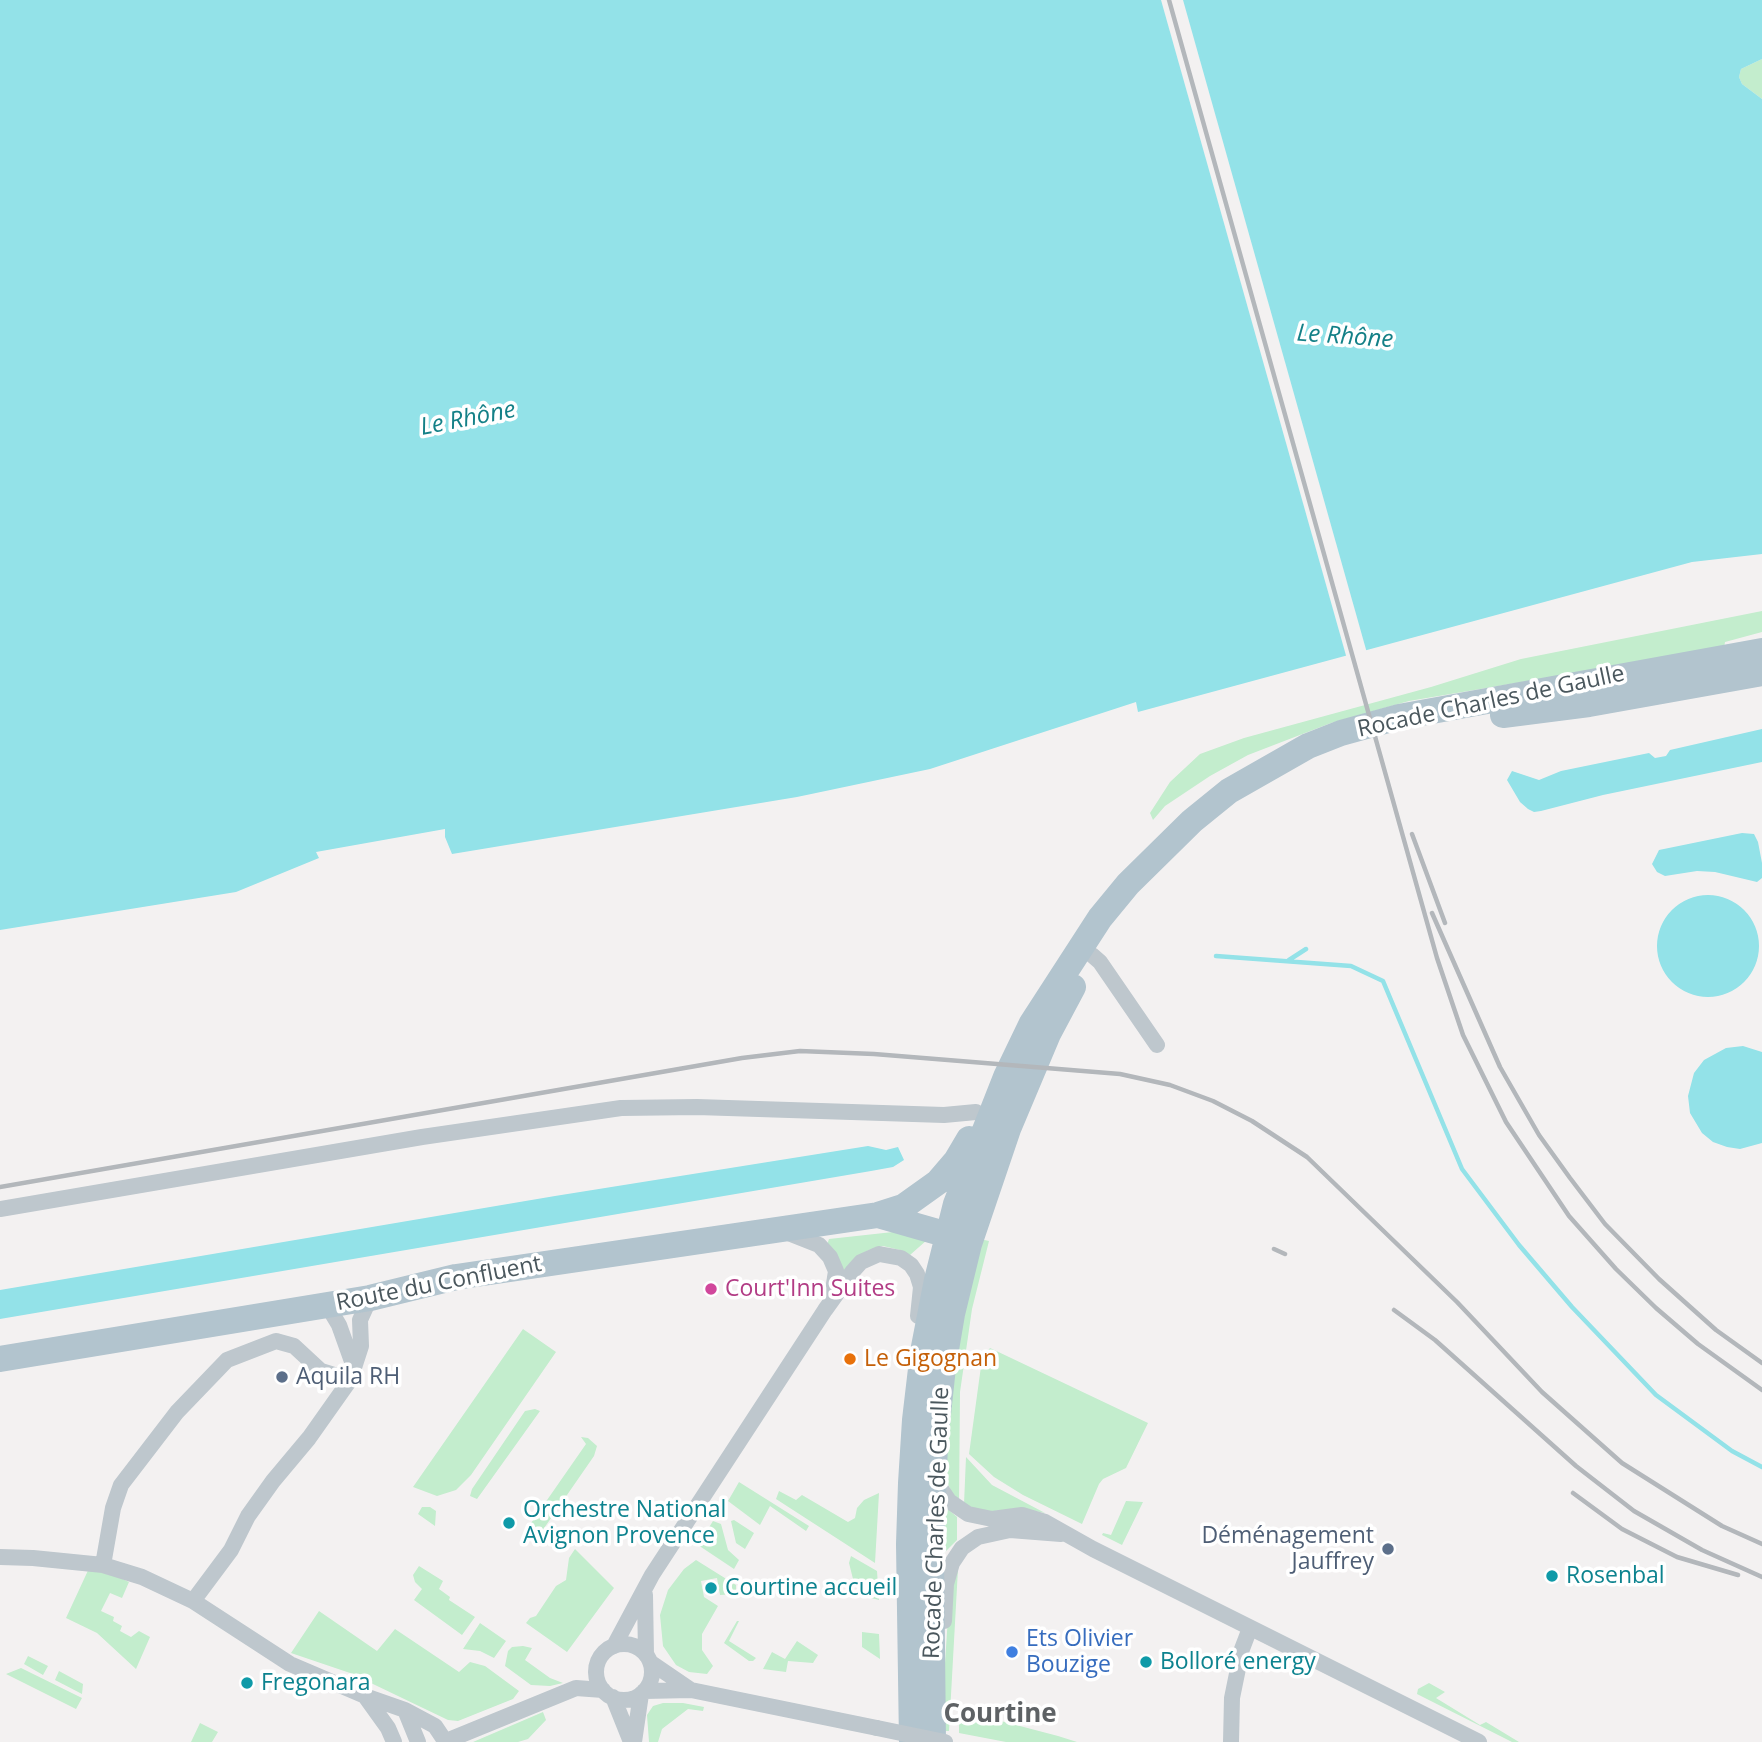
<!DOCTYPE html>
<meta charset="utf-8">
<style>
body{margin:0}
canvas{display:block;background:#f3f1f1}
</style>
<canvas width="1762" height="1742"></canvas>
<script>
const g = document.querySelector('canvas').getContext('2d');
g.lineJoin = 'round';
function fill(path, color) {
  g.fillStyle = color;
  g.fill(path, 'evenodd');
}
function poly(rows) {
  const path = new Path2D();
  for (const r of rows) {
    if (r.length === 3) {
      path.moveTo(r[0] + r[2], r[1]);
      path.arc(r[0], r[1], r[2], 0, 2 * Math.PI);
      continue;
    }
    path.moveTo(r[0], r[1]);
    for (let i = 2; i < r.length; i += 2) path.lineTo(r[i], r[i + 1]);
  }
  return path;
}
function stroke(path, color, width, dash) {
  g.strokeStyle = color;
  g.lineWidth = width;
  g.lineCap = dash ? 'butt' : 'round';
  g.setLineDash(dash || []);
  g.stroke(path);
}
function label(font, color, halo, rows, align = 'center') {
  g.font = font + ' "Open Sans",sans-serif';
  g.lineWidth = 7;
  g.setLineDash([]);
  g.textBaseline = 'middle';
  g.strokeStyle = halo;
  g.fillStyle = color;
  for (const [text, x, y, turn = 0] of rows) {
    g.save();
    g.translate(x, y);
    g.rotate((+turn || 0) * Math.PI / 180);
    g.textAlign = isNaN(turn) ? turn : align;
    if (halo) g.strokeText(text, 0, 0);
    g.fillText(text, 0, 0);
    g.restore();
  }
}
const green = poly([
 [1762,59,1762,99,1742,84,1739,77,1741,69],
 [1762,611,1762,632,1725,642,1724,648,1409,701,1331,723,1248,755,1210,776,1165,806,1153,820,1150,813,1170,782,1200,754,1244,738,1431,687,1521,659],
 [902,1231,927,1240,910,1255,900,1250,883,1246,869,1250,856,1257,844,1277,827,1245,829,1239],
 [980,1239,989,1241,972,1309,960,1392,959,1502,955,1501,943,1471,948,1396],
 [523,1329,556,1352,471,1475,456,1490,437,1496,413,1487],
 [990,1348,1148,1423,1126,1468,1103,1479,1099,1484,1082,1524,1023,1495,994,1477,969,1454,982,1359],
 [535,1409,540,1411,477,1499,470,1496,472,1489,525,1411],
 [581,1437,588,1438,597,1446,594,1456,540,1534,529,1526,586,1444],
 [966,1457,992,1485,1045,1513,1024,1509,980,1512,964,1504],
 [739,1482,809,1526,806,1531,770,1506,760,1525,728,1501],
 [779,1491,796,1500,802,1495,848,1522,855,1518,857,1508,864,1500,879,1493,875,1563,776,1499],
 [1126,1501,1143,1502,1122,1545,1102,1535,1103,1533,1111,1535],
 [941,1503,957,1517,957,1540,942,1555],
 [422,1507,430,1507,436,1511,435,1526,418,1514],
 [734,1520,754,1533,745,1549,736,1543,731,1521],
 [713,1521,721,1524,728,1550,739,1560,734,1569,698,1545],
 [575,1549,614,1588,567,1652,526,1623,530,1618,536,1616,556,1586,566,1580,569,1558],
 [851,1556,877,1571,879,1600,859,1595,860,1587,854,1583,849,1563],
 [696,1560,736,1585,736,1594,720,1595,717,1578,701,1581,704,1597,718,1606,702,1634,702,1650,713,1666,707,1674,689,1672,676,1665,663,1646,660,1615,668,1590,684,1569],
 [91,1564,129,1582,122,1598,110,1593,101,1611,114,1617,113,1621,122,1626,120,1631,131,1637,139,1631,150,1637,136,1669,97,1633,66,1618],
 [419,1566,443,1581,439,1589,450,1597,449,1600,475,1617,462,1635,414,1600,422,1589,415,1582,413,1575],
 [956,1568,958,1569,949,1731,944,1731,945,1663,950,1586],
 [319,1611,377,1651,395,1629,459,1672,470,1662,485,1666,519,1691,513,1699,458,1721,448,1720,350,1673,291,1653],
 [737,1621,739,1621,729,1641,756,1658,753,1661,749,1661,724,1643],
 [480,1623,506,1641,494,1658,480,1651,463,1649],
 [862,1632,879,1634,880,1659,862,1647],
 [797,1641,818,1655,813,1663,788,1661,786,1672,763,1669,772,1652,785,1659],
 [523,1646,532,1648,525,1660,550,1678,563,1683,550,1686,531,1685,505,1666,508,1651,512,1647],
 [28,1656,48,1666,43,1675,24,1664],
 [21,1668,82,1698,76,1709,6,1674],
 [59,1671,83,1684,82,1694,55,1680],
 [1429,1683,1445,1692,1436,1698,1480,1725,1486,1722,1519,1742,1512,1742,1417,1694,1418,1689],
 [663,1703,683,1703,704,1707,703,1711,688,1709,662,1729,658,1742,649,1742,647,1715,653,1706],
 [959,1710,1058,1736,1077,1742,1006,1742,959,1733],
 [543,1712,546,1720,528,1739,518,1742,473,1742],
 [200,1723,218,1732,212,1742,191,1742]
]);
const water = poly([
 [0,0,1762,0,1762,59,1741,69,1739,77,1742,84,1762,99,1762,554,1692,562,1138,712,1136,702,930,769,797,797,452,854,445,837,445,829,316,852,319,858,236,892,0,930],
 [1762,729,1762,762,1603,795,1541,811,1534,812,1528,809,1520,802,1507,780,1512,771,1539,780,1561,771,1649,753,1655,758,1666,756,1670,750],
 [1742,833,1754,834,1758,842,1762,863,1762,878,1757,882,1715,872,1697,871,1665,876,1657,872,1652,864,1659,850],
 [1708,946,51],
 [1743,1046,1762,1052,1762,1143,1740,1149,1727,1147,1713,1142,1702,1133,1690,1113,1688,1096,1694,1073,1704,1060,1726,1048],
 [868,1146,886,1150,898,1147,904,1160,893,1167,871,1171,0,1319,0,1290,555,1196]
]);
const pier = poly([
 [1161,0,1183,0,1367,653,1347,659]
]);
const stream = poly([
 [1216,956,1351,966,1383,981,1462,1169,1519,1245,1572,1307,1656,1395,1732,1451,1762,1467],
 [1289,960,1306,949]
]);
const street = poly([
 [1092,955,1100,962,1157,1045],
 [0,1209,422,1137,621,1108,697,1107,944,1115,976,1112],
 [786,1232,819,1245,830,1257,836,1271,832,1297],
 [327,1305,339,1325,354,1367],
 [935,1480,949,1501,968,1514,992,1519,1022,1515,1045,1522,1093,1549,1479,1742],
 [0,1557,33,1558,103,1565,142,1577,193,1601,290,1664,365,1696,405,1710,418,1742],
 [103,1565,113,1508,121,1485,177,1412,227,1360,276,1341,294,1346,321,1371,350,1380],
 [645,1595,646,1655],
 [193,1601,231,1550,248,1516,273,1481,309,1438,350,1380,361,1346,360,1320,370,1298],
 [944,1621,946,1584,952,1563,962,1548,978,1537,1010,1530,1061,1534],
 [624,1672,28],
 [614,1646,652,1575,825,1310,853,1271,861,1262,879,1254,901,1258,911,1265,917,1274,921,1287,918,1316],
 [650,1662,691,1690],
 [644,1691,691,1690,877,1728],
 [365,1696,388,1728,394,1742],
 [613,1697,631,1742],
 [405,1710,435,1726,445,1741],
 [444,1742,576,1688,603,1690],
 [634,1742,641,1694],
 [1231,1742,1232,1698,1242,1649,1250,1628]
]);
const primary = poly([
 [1503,715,1589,704,1762,673],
 [878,1215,948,1235,963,1228],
 [0,1359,370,1298,456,1277,878,1215,903,1207,938,1182,956,1161,969,1139],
 [912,1742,909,1544,911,1483,915,1420,923,1352,937,1280,956,1204,1006,1077,1032,1023,1100,918,1128,884,1192,821,1229,791,1308,746,1341,733,1399,717,1762,651],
 [933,1742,931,1553,935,1443,943,1367,952,1314,969,1244,1008,1129,1048,1034,1073,987]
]);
const rail = poly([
 [1169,0,1437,958,1463,1035,1506,1122,1569,1216,1616,1269,1656,1308,1698,1344,1762,1390],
 [1412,834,1445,923],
 [1432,913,1500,1067,1539,1135,1570,1178,1605,1224,1659,1279,1716,1330,1762,1363],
 [0,1187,742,1058,800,1051,874,1054,1120,1074,1170,1085,1213,1101,1252,1121,1307,1157,1457,1302,1542,1392,1622,1463,1722,1526,1762,1544],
 [1274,1249,1285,1254],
 [1394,1310,1435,1340,1576,1466,1634,1511,1702,1550,1762,1577],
 [1573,1493,1622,1529,1677,1557,1738,1575]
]);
const streetBridge = poly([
 [877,1728,945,1742]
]);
const markers = [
 [711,1289,7,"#d1479c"],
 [850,1359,7,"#e8710a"],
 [282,1377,7,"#5c6f8a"],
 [509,1523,7,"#0f9aa8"],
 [1388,1549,7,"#5c6f8a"],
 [1552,1576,7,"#0f9aa8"],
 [711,1588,7,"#0f9aa8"],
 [1012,1652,7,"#3f7fe0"],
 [1146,1662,7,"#0f9aa8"],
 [247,1683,7,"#0f9aa8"]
];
const streetNames = [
 ["Rocade Charles de Gaulle",1491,702,-12],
 ["Route du Confluent",439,1284,-11],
 ["Rocade Charles de Gaulle",937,1523,-88]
];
const hotelNames = [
 ["Court'Inn Suites",725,1289]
];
const foodNames = [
 ["Le Gigognan",864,1359]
];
const serviceNames = [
 ["Aquila RH",296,1377],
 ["Déménagement",1374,1536,"right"],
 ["Jauffrey",1374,1562,"right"]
];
const cultureNames = [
 ["Orchestre National",523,1510],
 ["Avignon Provence",523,1536],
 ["Rosenbal",1566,1576],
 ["Courtine accueil",725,1588],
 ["Bolloré energy",1160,1662],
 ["Fregonara",261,1683]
];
const shopNames = [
 ["Ets Olivier",1026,1639],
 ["Bouzige",1026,1665]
];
const waterNames = [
 ["Le Rhône",1345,337,4],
 ["Le Rhône",468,419,-11]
];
const quarterNames = [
 ["Courtine",1000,1715]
];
fill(green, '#c3edcd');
fill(water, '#93e2e8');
fill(pier, '#f3f1f1');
stroke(stream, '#93e2e8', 4.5);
stroke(street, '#bec7cd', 16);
stroke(primary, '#b2c4ce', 26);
stroke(rail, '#b3b7bb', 4.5);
stroke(streetBridge, '#bec7cd', 16);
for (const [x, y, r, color] of markers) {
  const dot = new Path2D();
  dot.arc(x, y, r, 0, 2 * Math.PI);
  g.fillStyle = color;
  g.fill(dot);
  stroke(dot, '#fff', 2.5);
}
label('23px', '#4a575d', '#fff', streetNames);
label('23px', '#b23c85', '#fff', hotelNames, 'left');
label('23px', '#c56008', '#fff', foodNames, 'left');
label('23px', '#4e5e75', '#fff', serviceNames, 'left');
label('23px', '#0d838f', '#fff', cultureNames, 'left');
label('23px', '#366cbe', '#fff', shopNames, 'left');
label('italic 24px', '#148087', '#fff', waterNames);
label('bold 26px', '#5e6265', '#fff', quarterNames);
</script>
